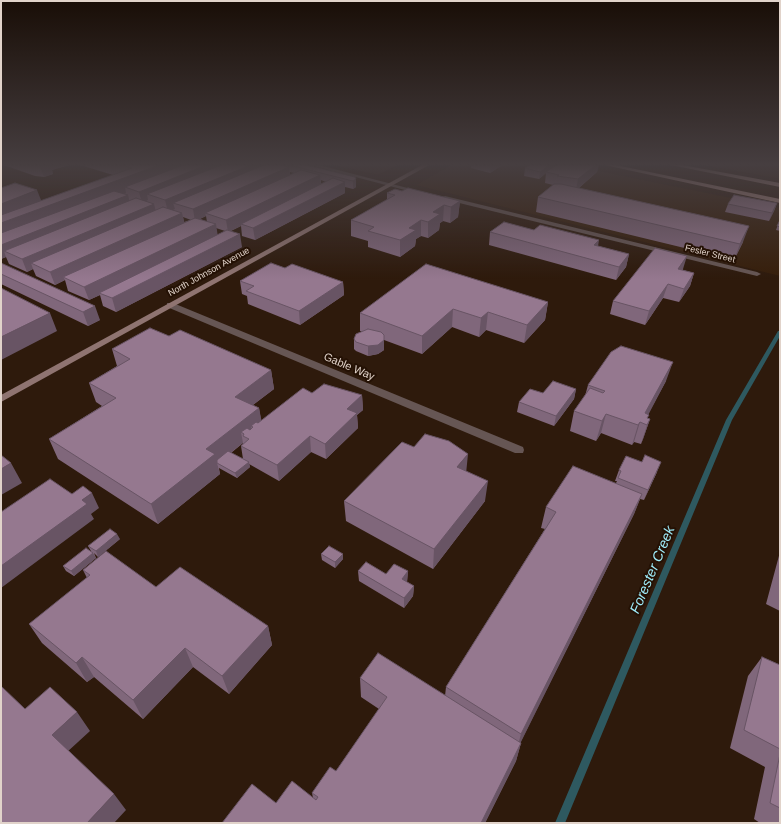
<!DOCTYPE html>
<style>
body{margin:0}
#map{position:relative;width:781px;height:824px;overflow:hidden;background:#2e1a0c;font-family:Arial,sans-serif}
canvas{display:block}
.frame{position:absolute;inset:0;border:2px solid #e1d3ca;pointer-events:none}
</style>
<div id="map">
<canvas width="781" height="824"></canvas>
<div class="frame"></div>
</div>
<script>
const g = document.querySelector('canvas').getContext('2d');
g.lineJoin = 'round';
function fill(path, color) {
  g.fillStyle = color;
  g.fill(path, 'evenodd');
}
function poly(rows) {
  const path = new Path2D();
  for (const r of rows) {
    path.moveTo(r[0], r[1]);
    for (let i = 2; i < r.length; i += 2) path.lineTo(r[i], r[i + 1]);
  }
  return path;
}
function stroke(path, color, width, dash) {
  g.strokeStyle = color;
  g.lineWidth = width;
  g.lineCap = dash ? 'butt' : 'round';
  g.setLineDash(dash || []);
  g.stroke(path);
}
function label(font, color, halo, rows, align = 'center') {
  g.font = font + ' Arial,sans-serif';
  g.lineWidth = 4;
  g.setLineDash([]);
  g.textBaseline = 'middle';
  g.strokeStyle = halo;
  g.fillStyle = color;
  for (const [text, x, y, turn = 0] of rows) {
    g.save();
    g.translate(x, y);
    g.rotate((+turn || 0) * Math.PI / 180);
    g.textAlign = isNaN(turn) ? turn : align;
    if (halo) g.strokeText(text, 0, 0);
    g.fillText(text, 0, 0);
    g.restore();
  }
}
const built = poly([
 [331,164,399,164,378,175],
 [453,164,565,164,780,208,780,276,416,185],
 [700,164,780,164,780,179]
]);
const stream = poly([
 [778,331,780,331,780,336,732,420,565,823,555,823,726,420,778,331]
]);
const street = poly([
 [306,164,315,164,423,192,420,194,306,164],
 [445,196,757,272,761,274,757,276,443,199,442,198,445,196],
 [167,303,173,303,523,447,524,450,523,453,515,453,167,307,167,303]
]);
const secondary = poly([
 [424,164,431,164,1,402,1,395,424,164]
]);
const primary = poly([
 [600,164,611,164,780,199,780,203,600,164],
 [666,164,677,164,780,183,780,187,666,164]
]);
const wall = poly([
 [1,164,69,164,69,165,52,170,53,174,44,177,35,176],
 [77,164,302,164,355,177,356,187,353,189,345,187,345,193,255,240,242,236,241,226,231,231,242,247,116,312,103,306,100,295,89,300,68,291,65,280,55,285,36,276,33,269,27,272,9,264,6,257,1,259,1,188,41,201,113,175],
 [290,172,294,173,290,175],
 [321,180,326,182,321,184],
 [206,216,207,222,200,219],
 [183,217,191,220,184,222],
 [216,228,225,231,217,235],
 [471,164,504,164,490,173,471,168],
 [532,164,555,164,554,166,558,164,599,164,597,172,579,188,743,242,734,260,536,212,538,197,553,185,545,183,546,173,539,179,524,176,525,168],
 [402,191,460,201,458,217,450,223,443,221,440,223,439,230,428,238,421,236,416,239,415,246,400,257,368,247,368,241,351,236,351,220,387,200,387,193],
 [777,203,774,211,769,221,725,212,728,204],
 [779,222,780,222,780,231,776,230],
 [490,232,598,246,629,254,626,267,616,280,489,245],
 [1,263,100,320,88,326,1,284],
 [285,268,343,282,344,295,300,325,248,304,247,296,242,294,240,281],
 [683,269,683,270,694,273,690,286,679,302,663,298,645,325,610,314,613,301],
 [548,302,545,320,524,343,486,330,479,337,452,327,422,354,384,340,384,350,378,354,368,356,356,351,354,349,354,339,362,331,360,331,360,313],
 [169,336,271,370,274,389,253,405,259,408,261,421,312,393,362,395,363,410,357,415,358,428,326,459,311,452,279,481,249,464,250,467,237,478,219,468,220,474,158,524,58,459,49,439,102,406,96,402,89,383,117,366,112,349],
 [243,443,243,444,241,446,243,459,231,453],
 [666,381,648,414,648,419,650,419,643,439,641,444,634,442,632,445,601,433,596,441,570,431,574,411,585,396,588,385],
 [576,389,574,399,554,426,517,412,519,402,543,393],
 [619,470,657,472,644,500,640,499,634,514,520,743,521,743,516,761,485,823,276,803,313,798,312,793,336,771,379,709,361,697,360,678,445,696,446,687,545,529,541,528,546,507,616,483,617,481,615,481],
 [466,471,485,501,433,569,346,521,344,501],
 [120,539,98,557,94,553,96,558,74,576,66,571,63,566,91,551,88,546],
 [780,552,780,611,766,604],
 [321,554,343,559,335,568,322,560],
 [83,570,156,587,268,626,272,645,229,694,193,667,143,719,94,677,87,682,42,643,29,624,87,578],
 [358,571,386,574,408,571,407,582,414,586,413,596,404,608,359,581],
 [762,657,780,665,780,823,760,823,754,819,765,767,730,748,748,676]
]);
const shadedWall = poly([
 [39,164,69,164,69,165,52,170,53,174,44,177],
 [162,164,203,164,125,187,126,193,1,241,1,223],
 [209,164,238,164,147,194,148,200,142,203,139,192],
 [253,164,263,164,263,171,173,203,175,209,168,212,165,200],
 [493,164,504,164,490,173,491,165],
 [550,164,555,164,554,168,546,172,546,173,539,179,540,172],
 [595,164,599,164,597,172,576,190,578,179],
 [289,167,290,178,205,213,206,216,195,221,193,209],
 [320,175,321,186,241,224,241,226,228,232,226,220],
 [356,179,356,187,353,189,353,181],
 [345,182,345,193,255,240,253,228],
 [37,190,43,205,1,222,1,204],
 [128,195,131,207,4,251,6,257,1,259,1,245],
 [460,201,458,217,450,223,451,207],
 [777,203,774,211,769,221,772,213],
 [154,204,157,216,31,263,33,269,27,272,22,259],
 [444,205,443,221,440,223,439,230,428,238,428,222,433,212],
 [182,213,185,225,63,277,65,280,55,285,50,272],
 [421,220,421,236,416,239,415,246,400,257,400,240,409,228],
 [216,224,218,237,99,293,100,295,89,300,84,287],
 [749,226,743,242,734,260,740,244],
 [240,234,242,247,116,312,112,298],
 [599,240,597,253,594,245],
 [629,254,626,267,616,280,619,267],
 [687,256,683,269,674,282,678,269],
 [694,273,690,286,679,302,684,289],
 [343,282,344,295,300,325,299,311],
 [668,284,663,298,645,325,649,311],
 [548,302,545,320,524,343,527,325],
 [95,306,100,320,88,326,83,312],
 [453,309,452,327,422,354,422,336],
 [488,312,486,330,479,337,481,318],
 [50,313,57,331,1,360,1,337],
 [384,340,384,350,378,354,368,356,368,346],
 [673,362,666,381,644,423,645,413],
 [271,370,274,389,238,416,235,397],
 [576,389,574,399,554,426,556,416],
 [362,395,363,410,357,415,358,428,326,459,325,444,347,409],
 [259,408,263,428,253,427,251,426,253,436,244,434,241,432,243,443,217,463,220,474,158,524,151,504,206,449],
 [606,414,601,433,596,441,602,421],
 [650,419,643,439,641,444,647,425],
 [640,422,634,442,632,445,638,425],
 [310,436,311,452,279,481,277,465],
 [468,454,466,474,457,467],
 [249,462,250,467,237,478,235,473],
 [661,462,657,472,644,500,648,490],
 [11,463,22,483,1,495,1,469],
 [488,481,485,501,433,569,434,549],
 [92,493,99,508,91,514,94,519,1,588,1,566,82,500],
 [642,494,634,514,516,752,521,734],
 [117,534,120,539,98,557,96,551],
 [93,553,96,558,74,576,71,571],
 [343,554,343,559,335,568,335,562],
 [408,571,407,582,401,590,402,579],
 [414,586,413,596,404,608,404,598],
 [268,626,272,645,229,694,222,676],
 [185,648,193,667,143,719,133,700],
 [82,657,94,677,87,682,76,663],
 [77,712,90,731,66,753,52,735],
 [521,743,516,761,485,823,481,823],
 [114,794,126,810,114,823,87,823]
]);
const building = poly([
 [119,164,162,164,1,223,1,215,132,168,119,164],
 [186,164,209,164,139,192,125,187,186,164],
 [224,164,253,164,165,200,147,194,224,164],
 [266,164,277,164,289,167,193,209,173,203,266,164],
 [285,164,302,164,355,177,356,179,353,181,285,164],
 [484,164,493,164,491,165,484,164],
 [532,164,550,164,540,172,525,168,532,164],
 [558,164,597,164,578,179,557,176,559,175,546,172,558,164],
 [301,170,320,175,226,220,205,213,301,170],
 [333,178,345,182,253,228,241,224,333,178],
 [15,183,37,190,1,204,1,188,15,183],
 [554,184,561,184,749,226,740,244,538,197,554,184],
 [408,188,460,201,451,207,444,205,433,212,440,214,428,222,421,220,409,228,416,230,400,240,368,231,374,227,351,220,395,195,387,193,395,189,402,191,408,188],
 [114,191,128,195,1,245,1,233,114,191],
 [734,195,777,203,772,213,728,204,734,195],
 [136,198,154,204,22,259,4,251,136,198],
 [163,207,182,213,50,272,31,263,163,207],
 [195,218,216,224,84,287,63,277,195,218],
 [504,222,534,230,540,225,599,240,594,245,629,254,619,267,490,232,504,222],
 [779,222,780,222,780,227,777,226,779,222],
 [227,230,240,234,112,298,99,293,227,230],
 [655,248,687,256,678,269,694,273,684,289,668,284,649,311,613,301,655,248],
 [1,263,95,306,83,312,1,274,1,263],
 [271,263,285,268,292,264,343,282,299,311,246,291,254,286,240,281,271,263],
 [426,264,548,302,527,325,488,312,481,318,453,309,422,336,360,313,426,264],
 [1,288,50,313,1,337,1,288],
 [150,328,169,336,180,330,271,370,235,397,259,408,206,449,215,454,151,504,49,439,116,398,89,383,130,359,112,349,150,328],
 [368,329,381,332,384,335,384,340,378,345,368,346,356,342,354,339,356,334,368,329],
 [621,346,673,362,645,413,649,415,647,418,650,419,647,425,640,422,638,425,606,414,602,421,574,411,590,388,603,393,605,391,588,385,611,352,621,346],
 [553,381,576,389,556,416,519,402,530,389,543,393,553,381],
 [324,384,362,395,347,409,357,413,325,444,310,436,277,465,241,446,249,439,243,436,244,434,241,432,247,428,250,430,253,427,251,426,256,422,258,423,303,388,312,393,324,384],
 [425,434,449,441,468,454,457,467,488,481,434,549,344,501,402,442,414,447,425,434],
 [228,451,249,462,235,473,217,463,217,460,228,451],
 [1,455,11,463,1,469,1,455],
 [645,455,661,462,648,490,618,478,621,471,619,470,626,456,642,462,645,455],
 [573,466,642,494,521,734,446,687,556,512,546,507,573,466],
 [50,479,72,494,83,486,92,493,82,500,87,504,1,566,1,512,50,479],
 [110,529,117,534,96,551,88,546,110,529],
 [329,546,343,554,335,562,321,554,329,546],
 [86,548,93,553,71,571,63,566,86,548],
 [106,551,156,587,180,567,268,626,222,676,185,648,133,700,82,657,76,663,29,624,90,575,83,570,106,551],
 [366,562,386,574,394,564,408,571,402,579,414,586,404,598,358,571,366,562],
 [378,653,521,743,481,823,222,823,252,784,276,803,292,781,316,800,318,797,312,793,330,767,336,771,387,697,360,678,378,653],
 [762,657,780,665,780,749,744,730,762,657],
 [1,686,25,709,50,687,77,712,52,735,114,794,87,823,1,823,1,686],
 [780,754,780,808,770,803,780,754]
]);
const farStreetnames = [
 ["Fesler Street",710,254,14],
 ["North Johnson Avenue",209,272,-29]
];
const streetNames = [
 ["Gable Way",349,367,23]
];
const nearWaternames = [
 ["Forester Creek",653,570,-67]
];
fill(built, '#361e0a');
fill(stream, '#2e5960');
fill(street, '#665654');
fill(secondary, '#8f7471');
fill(primary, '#ae8c88');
fill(wall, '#80677b');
fill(shadedWall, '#685464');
fill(building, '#95788f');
stroke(building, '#685464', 1);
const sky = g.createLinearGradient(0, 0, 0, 279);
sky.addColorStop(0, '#190e07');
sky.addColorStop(0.59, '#463e40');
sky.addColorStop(1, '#463e4000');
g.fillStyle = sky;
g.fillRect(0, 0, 781, 279);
label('9px', '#e1d3ca', '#241104', farStreetnames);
label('11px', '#e1d3ca', '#241104', streetNames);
label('italic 14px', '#a0eefc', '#241104', nearWaternames);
</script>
